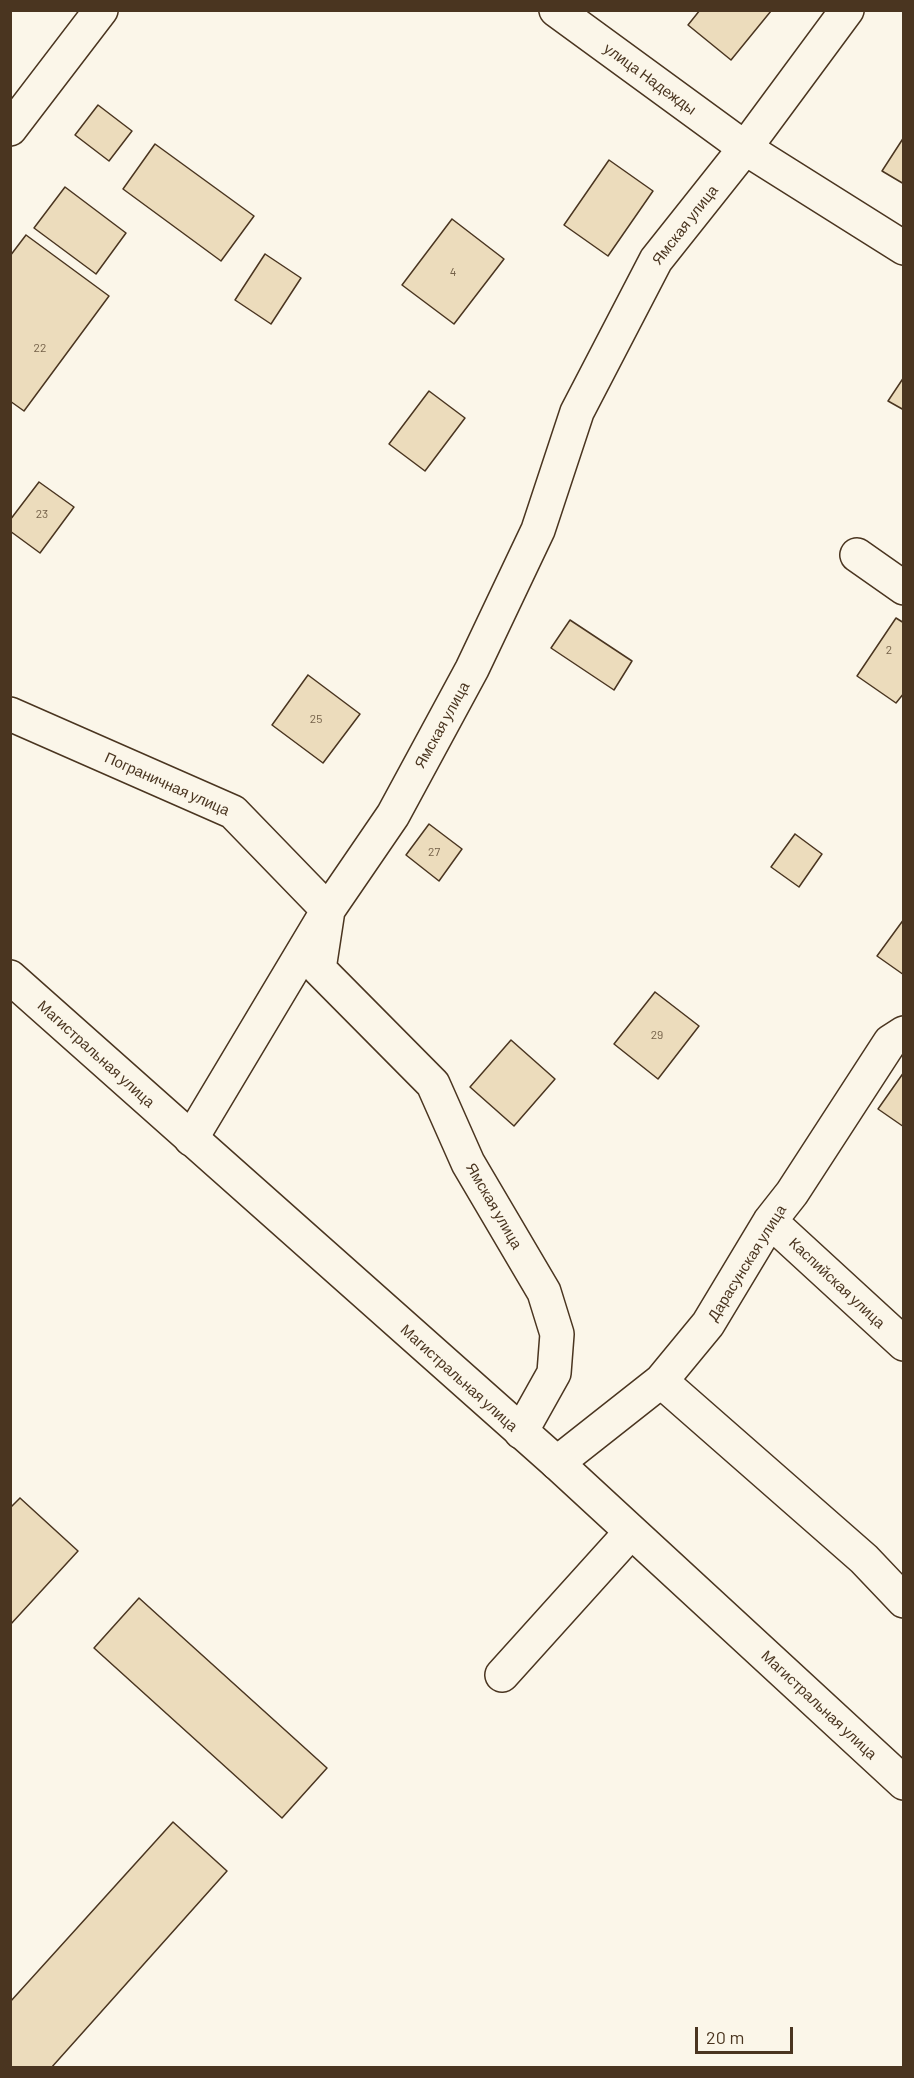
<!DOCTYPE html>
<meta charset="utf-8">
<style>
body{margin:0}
#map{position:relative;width:914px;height:2078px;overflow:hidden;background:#fbf6e9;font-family:Barlow,sans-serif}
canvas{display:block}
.frame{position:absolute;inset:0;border:12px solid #4a3520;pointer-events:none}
.scale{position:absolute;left:695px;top:2027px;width:98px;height:27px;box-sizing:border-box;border:3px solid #4a3520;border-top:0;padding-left:8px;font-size:18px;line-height:21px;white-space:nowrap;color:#4a3520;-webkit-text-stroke:4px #fbf6e9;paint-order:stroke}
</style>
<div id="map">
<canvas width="914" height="2078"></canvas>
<div class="frame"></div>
<div class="scale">20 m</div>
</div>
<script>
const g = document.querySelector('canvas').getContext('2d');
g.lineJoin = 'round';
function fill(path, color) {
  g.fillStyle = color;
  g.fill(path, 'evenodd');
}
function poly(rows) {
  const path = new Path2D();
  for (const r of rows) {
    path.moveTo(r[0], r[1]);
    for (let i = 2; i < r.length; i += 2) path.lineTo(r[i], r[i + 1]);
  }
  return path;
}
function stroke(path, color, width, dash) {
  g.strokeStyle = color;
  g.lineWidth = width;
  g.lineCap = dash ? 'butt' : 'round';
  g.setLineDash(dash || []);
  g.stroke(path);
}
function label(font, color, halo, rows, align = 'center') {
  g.font = font + ' Barlow,sans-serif';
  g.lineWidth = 4.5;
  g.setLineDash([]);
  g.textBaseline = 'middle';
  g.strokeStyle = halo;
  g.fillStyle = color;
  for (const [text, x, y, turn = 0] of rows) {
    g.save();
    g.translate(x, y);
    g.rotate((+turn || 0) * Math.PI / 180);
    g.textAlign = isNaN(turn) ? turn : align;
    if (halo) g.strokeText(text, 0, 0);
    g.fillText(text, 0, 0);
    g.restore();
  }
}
const building = poly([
 [700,10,770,10,771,11,731,60,688,25,700,10],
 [98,105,132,131,109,161,75,135,98,105],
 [904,137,904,184,882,171,904,137],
 [155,144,254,216,221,261,123,189,155,144],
 [609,160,653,191,608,256,564,225,609,160],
 [65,187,126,233,96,274,34,228,65,187],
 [452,219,504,259,454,324,402,285,452,219],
 [26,235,109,296,24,411,10,401,10,256,26,235],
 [265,254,301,278,271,324,235,300,265,254],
 [904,377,904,410,888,401,904,377],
 [429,391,465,418,425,471,389,444,429,391],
 [39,482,74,507,40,553,10,531,10,520,39,482],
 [896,618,904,623,904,693,896,703,857,676,896,618],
 [570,620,632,661,614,690,551,648,570,620],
 [308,675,360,714,323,763,272,725,308,675],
 [429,824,462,849,439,881,406,855,429,824],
 [795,834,822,854,799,887,771,867,795,834],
 [904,919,904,975,877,956,904,919],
 [655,992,699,1026,658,1079,614,1044,655,992],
 [511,1040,555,1079,514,1126,470,1087,511,1040],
 [904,1072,904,1127,878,1109,904,1072],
 [20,1498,78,1551,10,1625,10,1508,20,1498],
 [139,1598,327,1768,282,1818,94,1648,139,1598],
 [173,1822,227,1871,51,2068,10,2068,10,2002,173,1822]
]);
const minor = poly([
 [556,10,745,148,904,248],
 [10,129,101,10],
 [857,555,904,588],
 [10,714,233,812,328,910,191,1139],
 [770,1221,904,1344],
 [661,1381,864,1559,904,1601],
 [521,1432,554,1373,557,1334,544,1292,468,1163,433,1084,319,969,328,910,393,815,472,669,538,530,577,412,656,260,745,148,847,10],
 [557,1463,661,1381,708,1324,770,1221,792,1193,890,1042,904,1033],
 [502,1675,631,1532]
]);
const major = poly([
 [10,977,557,1463,904,1783]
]);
const numberNames = [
 ["4",453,272],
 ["22",40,348],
 ["23",42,514],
 ["2",889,650],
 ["25",316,719],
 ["27",434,852],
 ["29",657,1035]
];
const streetNames = [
 ["улица Надежды",650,79,36],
 ["Ямская улица",685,225,-52],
 ["Ямская улица",442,725,-61],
 ["Пограничная улица",167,784,24],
 ["Магистральная улица",96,1054,42],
 ["Ямская улица",494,1206,60],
 ["Дарасунская улица",747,1263,-58],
 ["Каспийская улица",837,1283,43],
 ["Магистральная улица",459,1378,42],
 ["Магистральная улица",819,1705,43]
];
fill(building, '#ecdcbc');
stroke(building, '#4a3520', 1.5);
stroke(minor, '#4a3520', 36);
stroke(major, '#4a3520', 36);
stroke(minor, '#fbf6e9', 33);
stroke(major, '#fbf6e9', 33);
label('12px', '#725f47', null, numberNames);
label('15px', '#4a3520', '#fbf6e9', streetNames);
</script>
